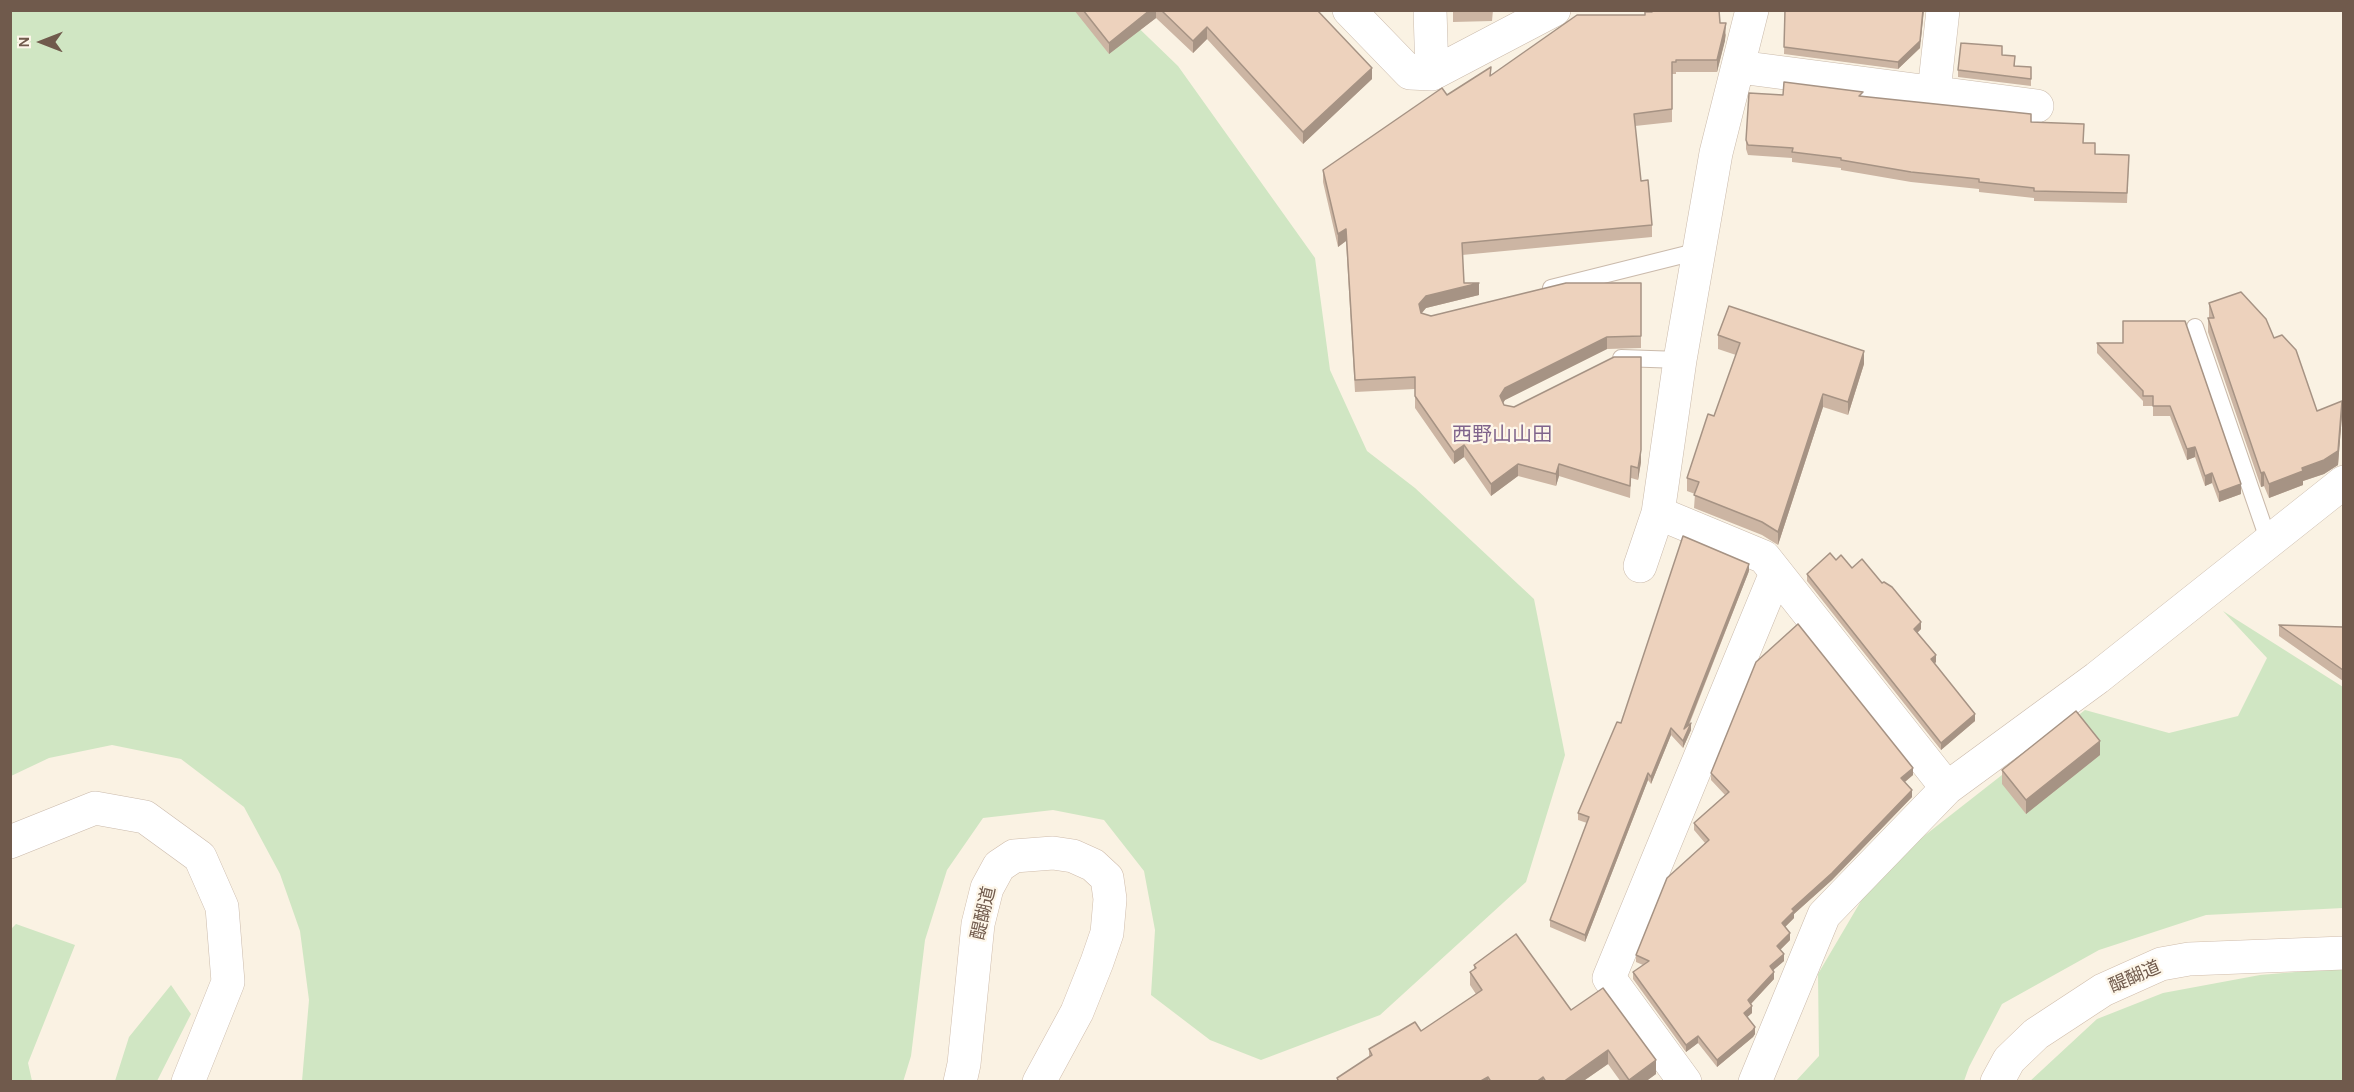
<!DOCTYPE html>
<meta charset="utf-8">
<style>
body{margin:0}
#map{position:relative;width:2354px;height:1092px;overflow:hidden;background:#faf2e3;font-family:Karla,sans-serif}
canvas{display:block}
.frame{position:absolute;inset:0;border:12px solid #705a4c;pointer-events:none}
.north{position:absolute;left:12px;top:12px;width:60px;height:60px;-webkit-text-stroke:4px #fdf6e9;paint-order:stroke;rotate:270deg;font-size:16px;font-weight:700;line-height:24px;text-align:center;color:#705a4c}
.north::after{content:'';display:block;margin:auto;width:21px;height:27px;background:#705a4c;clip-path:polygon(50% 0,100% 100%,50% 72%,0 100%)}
</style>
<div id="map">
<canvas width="2354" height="1092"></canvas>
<div class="frame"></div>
<div class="north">N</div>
</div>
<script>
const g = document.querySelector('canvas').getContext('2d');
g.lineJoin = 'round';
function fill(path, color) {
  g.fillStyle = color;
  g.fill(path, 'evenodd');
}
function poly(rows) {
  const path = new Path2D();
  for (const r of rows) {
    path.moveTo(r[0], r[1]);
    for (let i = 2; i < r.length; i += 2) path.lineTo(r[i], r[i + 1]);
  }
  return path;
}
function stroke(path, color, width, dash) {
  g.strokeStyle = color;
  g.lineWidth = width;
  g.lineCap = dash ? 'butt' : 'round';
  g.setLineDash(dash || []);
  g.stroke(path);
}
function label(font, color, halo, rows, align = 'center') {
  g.font = font + ' Karla,"Noto Sans JP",sans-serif';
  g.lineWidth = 4.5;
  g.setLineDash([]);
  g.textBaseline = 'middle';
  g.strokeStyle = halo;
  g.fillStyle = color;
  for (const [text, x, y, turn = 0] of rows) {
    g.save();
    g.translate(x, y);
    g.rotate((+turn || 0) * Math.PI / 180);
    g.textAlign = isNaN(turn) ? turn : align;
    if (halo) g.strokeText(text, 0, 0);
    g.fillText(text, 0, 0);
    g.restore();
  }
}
const green = poly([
 [11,10,1121,11,1178,66,1315,258,1330,370,1367,451,1415,488,1534,599,1565,755,1526,882,1380,1015,1261,1060,1210,1040,1151,995,1155,930,1144,871,1104,820,1053,810,983,818,947,870,925,940,911,1056,903,1082,302,1081,309,1000,300,931,280,874,244,807,181,759,112,745,49,758,11,776],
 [2223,611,2343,687,2343,908,2206,915,2099,950,2002,1004,1969,1067,1964,1081,1795,1082,1819,1056,1818,974,1878,872,2085,710,2169,733,2238,716,2267,658],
 [16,924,75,945,28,1063,32,1081,11,1081,10,930],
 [2343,968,2343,1081,2029,1082,2097,1019,2163,993,2260,975],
 [171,985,191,1014,157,1081,115,1081,129,1037]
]);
const service = poly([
 [1551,288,1699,251],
 [2195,327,2269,542],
 [1621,358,1680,360]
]);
const minor = poly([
 [1349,10,1410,73,1432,74,1554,10],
 [1430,10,1432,74],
 [1739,67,2037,106],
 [1934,92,1943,10],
 [1658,513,1764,557,1947,788],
 [1640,566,1658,513,1680,360,1716,153,1752,10],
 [10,842,95,808,145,817,200,857,222,907,228,982,188,1082],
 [1685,1082,1609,978,1776,573],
 [1755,1082,1824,915,1947,788,2097,678,2344,482]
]);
const secondary = poly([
 [960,1082,964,1064,978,924,987,888,999,866,1014,856,1053,853,1073,856,1093,865,1107,878,1110,899,1107,933,1097,962,1077,1012,1039,1082],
 [1997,1082,2009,1060,2036,1034,2103,990,2161,964,2189,959,2344,953]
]);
const wall = poly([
 [1074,10,1317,10,1372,79,1303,144,1207,39,1193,53,1156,18,1109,54],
 [1453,10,1493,10,1492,21,1453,22],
 [1785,10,1920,48,1898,69,1784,54],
 [1652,12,1720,23,1726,35,1717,72,1676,72,1676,74,1672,74,1672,122,1635,126,1641,181,1652,225,1652,237,1462,255,1464,283,1479,295,1426,308,1422,313,1431,316,1641,283,1641,348,1607,349,1505,400,1503,403,1504,405,1641,462,1638,480,1631,478,1630,498,1559,476,1556,486,1518,476,1491,496,1464,457,1454,464,1415,408,1415,389,1355,392,1346,241,1338,247,1323,182,1323,170,1447,95,1491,76],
 [2002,55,2015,63,2015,66,2031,67,2031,86,1958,77,1958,70],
 [1783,95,1863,96,2031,122,2084,143,2095,154,2129,155,2127,203,2034,201,2034,198,1979,192,1979,189,1911,182,1841,170,1841,168,1792,162,1792,158,1748,155,1746,149,1746,140],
 [2209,303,2274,338,2317,411,2342,415,2338,465,2324,474,2303,481,2303,485,2269,498,2264,486,2261,487,2208,332,2208,318,2209,318],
 [1718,335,1864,364,1848,415,1823,407,1778,545,1762,535,1694,508,1695,494,1687,491,1687,478,1714,416,1736,355,1718,349],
 [2097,343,2123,343,2241,494,2219,502,2212,483,2205,486,2195,457,2187,460,2170,416,2153,416,2153,406,2143,406,2143,401,2097,353],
 [1836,560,1852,568,1921,629,1917,633,1936,662,1934,664,1975,721,1941,750,1807,581,1807,574],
 [1749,571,1689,725,1691,730,1683,748,1671,735,1651,784,1648,780,1585,942,1550,927,1550,920,1587,823,1578,820,1578,813,1621,723],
 [2279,625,2343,627,2343,681,2279,636],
 [2100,755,2026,814,2002,784,2002,770],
 [1711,773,1913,775,1905,782,1912,797,1832,880,1794,914,1794,918,1785,927,1790,940,1780,950,1784,961,1773,970,1774,979,1751,1004,1752,1013,1747,1017,1755,1034,1753,1037,1717,1067,1698,1043,1686,1052,1633,979,1633,972,1643,965,1636,962,1636,955,1705,843,1694,830,1694,823,1725,795,1711,780],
 [1474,965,1571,1010,1656,1074,1645,1082,1621,1082,1608,1064,1582,1082,1337,1082,1337,1078,1369,1057,1369,1049,1421,1031,1476,994,1470,985,1470,972,1474,970]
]);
const shadedWall = poly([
 [1150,10,1156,10,1156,18,1109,54,1109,43],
 [1923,10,1924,10,1920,48,1898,69,1898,62],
 [1726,23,1725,41,1717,72,1717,60],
 [1207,27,1207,39,1193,53,1193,41],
 [1372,68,1372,79,1303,144,1303,132],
 [1346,229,1346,241,1338,247,1338,234],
 [1479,283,1479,295,1426,308,1419,316,1419,304,1426,296],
 [1607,337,1607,349,1505,400,1500,408,1500,396,1505,388],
 [1864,351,1864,364,1848,415,1848,402],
 [1823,394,1823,407,1778,545,1778,532],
 [2342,401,2342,415,2338,465,2324,474,2303,481,2303,485,2269,498,2269,484],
 [1464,445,1464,457,1454,464,1454,452],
 [2195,447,2195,457,2187,460,2187,449],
 [1641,450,1641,462,1638,480,1638,468],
 [1518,464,1518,476,1491,496,1491,484],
 [1559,464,1559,476,1556,486,1556,474],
 [2264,472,2264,486,2261,487,2261,473],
 [2212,473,2212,483,2205,486,2205,476],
 [2241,484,2241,494,2219,502,2219,492],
 [1749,564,1749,571,1684,736,1684,729],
 [1921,622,1921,629,1914,636,1914,629],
 [1936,655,1936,662,1931,667,1931,659],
 [1975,714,1975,721,1941,750,1941,743],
 [1691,723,1691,730,1683,748,1683,741],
 [1671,728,1671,735,1651,784,1651,777],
 [2100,741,2100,755,2026,814,2026,800],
 [1913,768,1913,775,1901,785,1901,778],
 [1648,773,1648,780,1585,942,1585,935],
 [1912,790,1912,797,1832,880,1794,914,1794,918,1782,930,1782,923,1792,909],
 [1790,933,1790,940,1777,953,1777,946],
 [1784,954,1784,961,1770,973,1770,966],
 [1774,972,1774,979,1748,1007,1748,1000],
 [1752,1006,1752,1013,1744,1020,1744,1013],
 [1755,1027,1755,1034,1753,1037,1717,1067,1717,1060],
 [1698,1036,1698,1043,1686,1052,1686,1045],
 [1608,1050,1608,1064,1582,1082,1563,1082],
 [1656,1060,1656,1074,1645,1082,1629,1082,1629,1080],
 [1488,1077,1488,1082,1479,1082],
 [1543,1077,1543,1082,1536,1082]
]);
const building = poly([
 [1083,10,1150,10,1109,43,1083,10],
 [1161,10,1317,10,1372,68,1303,132,1207,27,1193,41,1161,10],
 [1652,10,1719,10,1720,23,1726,23,1717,60,1676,60,1676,62,1672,62,1672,109,1634,114,1641,181,1648,180,1652,225,1462,243,1464,283,1479,283,1426,296,1419,304,1421,313,1431,316,1566,283,1641,283,1641,336,1607,337,1505,388,1500,396,1504,405,1514,407,1614,357,1641,357,1641,450,1638,468,1631,466,1630,486,1559,464,1556,474,1518,464,1491,484,1464,445,1454,452,1415,396,1415,377,1355,380,1346,229,1338,234,1323,170,1442,88,1447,95,1491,67,1490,76,1577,15,1645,15,1645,12,1652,12,1652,10],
 [1785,10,1923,10,1920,41,1898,62,1784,47,1785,10],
 [1961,43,2002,46,2002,55,2015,56,2014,66,2031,67,2031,79,1958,70,1961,43],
 [1784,82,1863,92,1859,96,2031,114,2031,122,2084,124,2083,143,2095,143,2095,154,2129,155,2127,193,2034,191,2034,188,1979,182,1979,179,1911,172,1841,160,1841,158,1792,152,1793,148,1748,145,1746,140,1749,93,1783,95,1784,82],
 [2241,292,2266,319,2274,338,2282,335,2296,350,2317,411,2342,401,2338,451,2324,460,2302,468,2303,471,2269,484,2264,472,2261,473,2208,318,2214,318,2209,303,2241,292],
 [1729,306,1864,351,1848,402,1823,394,1778,532,1762,522,1694,495,1699,482,1687,478,1708,414,1714,416,1740,343,1718,335,1729,306],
 [2123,321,2185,321,2241,484,2219,492,2212,473,2205,476,2195,447,2187,449,2170,406,2153,406,2153,396,2143,396,2143,391,2097,343,2123,343,2123,321],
 [1683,536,1749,564,1684,729,1691,723,1683,741,1671,728,1651,777,1648,773,1585,935,1550,920,1589,817,1578,813,1617,722,1621,723,1683,536],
 [1830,553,1836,560,1841,555,1852,568,1862,559,1882,583,1884,582,1892,587,1921,622,1914,629,1936,655,1931,659,1975,714,1941,743,1807,574,1830,553],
 [1798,624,1913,768,1901,778,1912,790,1832,873,1792,909,1794,911,1782,923,1790,933,1777,946,1784,954,1770,966,1774,972,1748,1000,1752,1006,1744,1013,1755,1027,1753,1030,1717,1060,1698,1036,1686,1045,1633,972,1649,961,1636,955,1667,878,1709,840,1694,823,1729,792,1711,773,1756,662,1798,624],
 [2279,625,2343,627,2343,670,2279,625],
 [2076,711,2100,741,2026,800,2002,770,2076,711],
 [1516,934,1571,1010,1603,988,1656,1060,1629,1080,1608,1050,1563,1082,1546,1082,1543,1077,1536,1082,1491,1082,1488,1077,1479,1082,1339,1082,1337,1078,1372,1055,1369,1049,1415,1022,1421,1031,1482,990,1470,972,1476,968,1474,965,1516,934]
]);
const streetNames = [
 ["醍醐道",984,913,-77],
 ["醍醐道",2135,977,-23]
];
const neighbourhoodNames = [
 ["西野山山田",1502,435]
];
fill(green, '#d0e6c3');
stroke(service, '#cabaab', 18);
stroke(minor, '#cabaab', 34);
stroke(secondary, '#cfbcab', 34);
stroke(service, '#fff', 16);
stroke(minor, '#fff', 33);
stroke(secondary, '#fff', 33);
fill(wall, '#ccb5a3');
fill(shadedWall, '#a69384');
fill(building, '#edd2bd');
stroke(building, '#a69384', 1.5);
label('18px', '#705a4c', '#fdf6e9', streetNames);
label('20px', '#80648c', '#fdf6e9', neighbourhoodNames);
</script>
